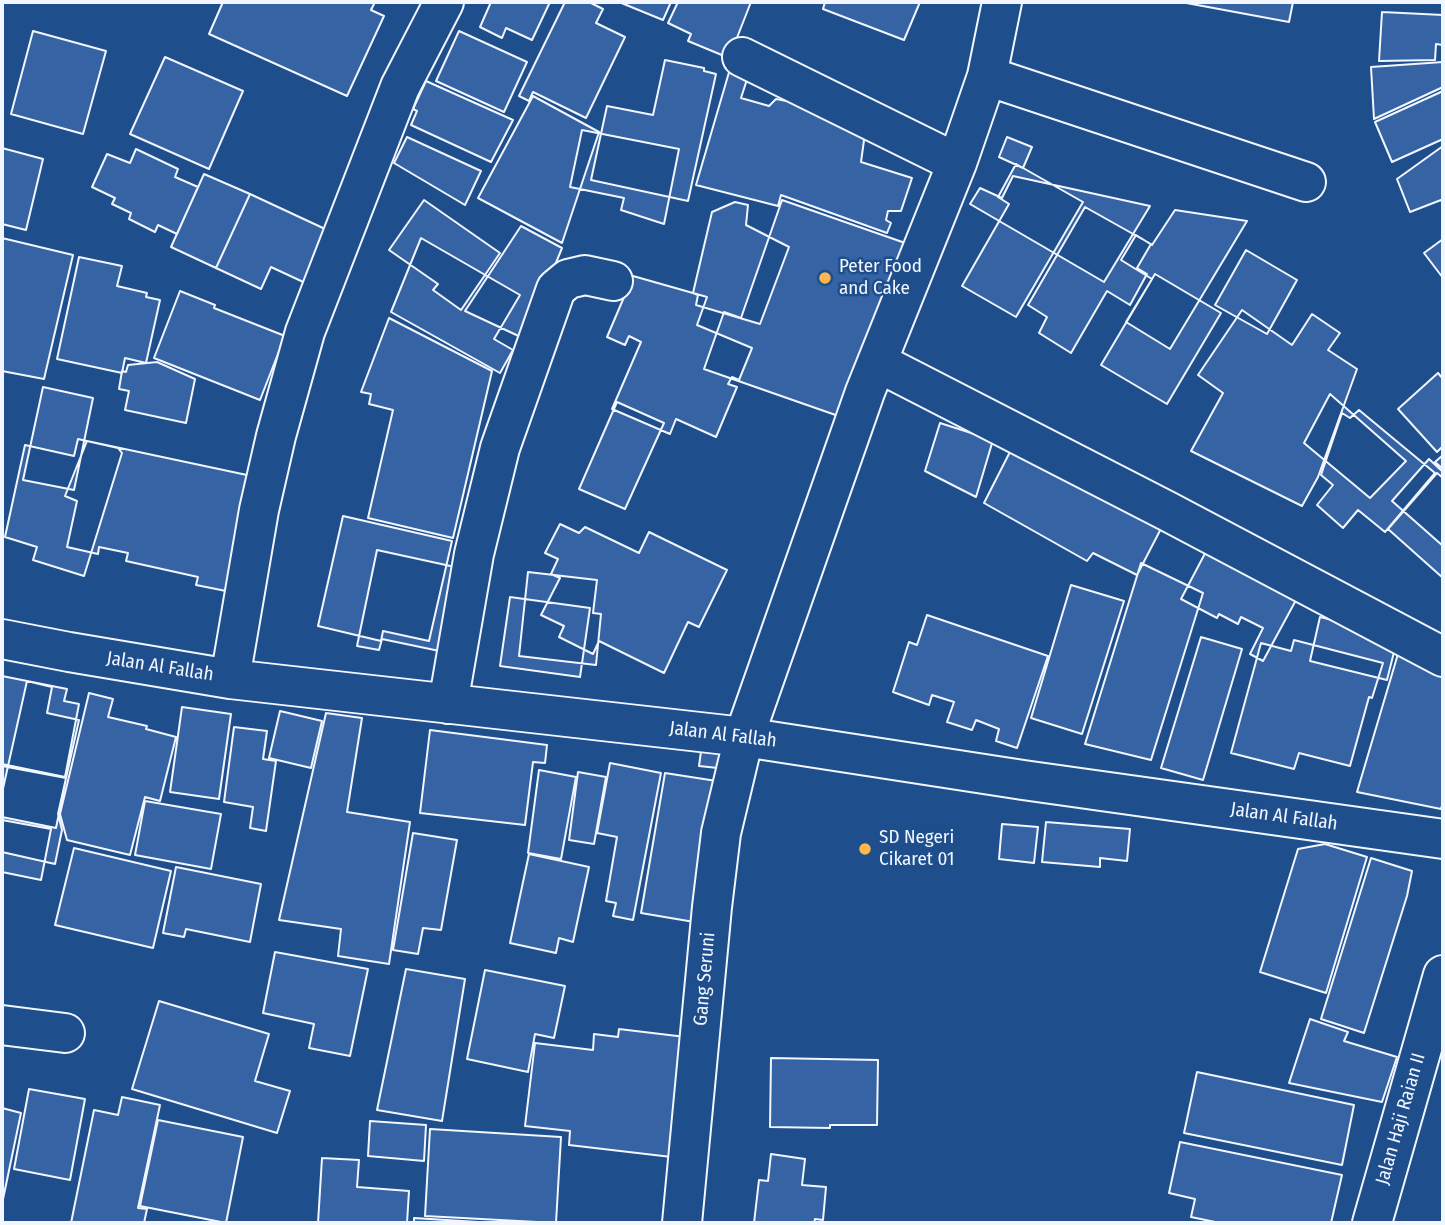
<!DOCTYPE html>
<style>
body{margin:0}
#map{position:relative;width:1445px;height:1225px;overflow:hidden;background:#1f4e8c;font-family:"Fira Sans Condensed",sans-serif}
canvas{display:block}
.frame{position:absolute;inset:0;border:4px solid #f2f6ff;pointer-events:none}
</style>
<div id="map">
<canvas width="1445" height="1225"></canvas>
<div class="frame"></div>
</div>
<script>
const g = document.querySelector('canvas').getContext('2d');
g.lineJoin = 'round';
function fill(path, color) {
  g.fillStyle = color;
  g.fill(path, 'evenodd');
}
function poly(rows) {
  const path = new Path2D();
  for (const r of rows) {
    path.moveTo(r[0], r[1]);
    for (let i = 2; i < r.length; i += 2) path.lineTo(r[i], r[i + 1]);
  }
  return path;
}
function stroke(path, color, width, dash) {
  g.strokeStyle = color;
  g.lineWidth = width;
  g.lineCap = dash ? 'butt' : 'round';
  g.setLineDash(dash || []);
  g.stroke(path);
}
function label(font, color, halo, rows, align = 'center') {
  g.font = font + ' "Fira Sans Condensed",sans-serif';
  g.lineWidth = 5;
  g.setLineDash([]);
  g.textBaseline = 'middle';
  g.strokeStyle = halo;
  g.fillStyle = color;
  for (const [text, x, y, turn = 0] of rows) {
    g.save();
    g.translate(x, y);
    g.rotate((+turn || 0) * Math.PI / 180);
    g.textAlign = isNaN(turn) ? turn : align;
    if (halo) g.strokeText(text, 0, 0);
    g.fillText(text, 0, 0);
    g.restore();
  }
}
const building = poly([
 [223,2,375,2,371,10,384,16,347,96,209,34,223,2],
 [491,2,550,2,532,40,506,28,502,38,480,27,491,2],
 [565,2,589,2,603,9,596,23,625,37,586,118,533,92,529,101,519,96,565,2],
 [619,2,671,2,663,20,619,2],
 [678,2,751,2,729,58,688,41,691,34,668,23,678,2],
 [825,2,920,2,904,40,823,9,825,2],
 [1181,2,1293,2,1289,22,1181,2],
 [1382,12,1443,15,1443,45,1436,44,1435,60,1379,61,1382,12],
 [33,31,106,51,83,134,11,114,33,31],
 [459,31,527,62,504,112,436,81,459,31],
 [165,57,243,91,209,169,130,134,165,57],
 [665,60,704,68,704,71,716,74,688,201,591,180,607,106,653,115,665,60],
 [732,62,751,67,741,98,769,106,776,99,808,105,865,133,861,162,912,178,901,211,888,211,886,220,891,223,887,233,781,195,778,206,696,185,732,62],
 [1443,62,1443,87,1374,119,1371,67,1443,62],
 [426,81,513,120,491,162,411,125,417,111,413,109,426,81],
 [1443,91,1443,139,1392,162,1375,122,1443,91],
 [533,96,599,132,562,243,478,198,533,96],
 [582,130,679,149,664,224,621,210,624,198,570,187,582,130],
 [407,137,481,171,465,205,394,163,407,137],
 [1007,137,1032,147,1023,168,999,157,1007,137],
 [1443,146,1443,203,1441,200,1410,212,1397,179,1443,146],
 [2,148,43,159,26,230,2,224,2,148],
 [136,149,178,169,175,177,198,187,177,234,158,225,155,232,129,219,131,213,112,204,115,198,92,187,107,154,130,163,136,149],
 [1016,164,1083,202,1016,317,962,286,1009,204,998,197,1016,164],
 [204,174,250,194,216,268,171,247,204,174],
 [1013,176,1150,206,1104,282,970,204,980,188,1002,198,1013,176],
 [250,194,338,235,314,287,271,267,261,289,216,268,250,194],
 [424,200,500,253,461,310,433,290,438,284,389,250,424,200],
 [782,200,908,244,847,419,704,369,724,312,741,318,782,200],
 [735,202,748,205,746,225,789,247,760,324,696,305,698,295,693,293,712,212,735,202],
 [1085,207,1151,244,1137,268,1147,274,1130,305,1107,291,1071,353,1039,333,1047,317,1028,305,1085,207],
 [1175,210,1247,221,1170,349,1126,322,1152,279,1121,260,1136,235,1152,245,1175,210],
 [521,226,562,248,525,339,465,311,521,226],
 [2,238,73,255,44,379,2,371,2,238],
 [421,238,520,295,494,339,513,350,500,373,391,312,421,238],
 [1443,239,1443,278,1424,253,1443,239],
 [1246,250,1297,280,1267,334,1215,305,1246,250],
 [79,257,122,266,117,286,147,293,146,297,160,300,146,363,125,358,122,373,57,359,79,257],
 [1155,274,1221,313,1167,404,1101,365,1155,274],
 [633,276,707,297,697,325,752,348,739,380,732,377,728,384,737,387,716,437,676,419,670,434,612,409,641,342,629,336,625,345,607,337,633,276],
 [180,291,215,305,214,308,285,336,260,400,154,358,180,291],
 [1242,310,1292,345,1312,314,1340,333,1328,350,1357,369,1318,477,1302,506,1191,451,1223,393,1198,375,1242,310],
 [389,318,492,371,453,538,368,518,393,410,369,404,371,394,361,392,389,318],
 [157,362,195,379,186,423,125,410,129,391,119,389,122,371,126,372,128,365,157,362],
 [1438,373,1443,379,1443,446,1437,452,1398,409,1438,373],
 [43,387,93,398,74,490,23,480,43,387],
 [1330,394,1406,461,1370,498,1304,443,1330,394],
 [617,402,664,423,625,509,579,489,617,402],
 [1359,410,1435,473,1385,532,1358,510,1343,528,1317,505,1333,485,1321,475,1342,413,1350,418,1359,410],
 [940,423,993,440,976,497,925,471,940,423],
 [78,439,118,448,122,453,84,576,33,560,37,547,5,537,25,445,74,456,78,439],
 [87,441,261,478,236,593,196,585,198,577,126,561,128,553,99,547,98,554,67,547,77,501,65,496,87,441],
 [1015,442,1166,519,1137,575,1093,553,1087,561,984,503,1015,442],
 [1443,455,1443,469,1435,462,1443,455],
 [1429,459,1443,472,1443,546,1392,501,1429,459],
 [1437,473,1443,478,1443,578,1388,529,1437,473],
 [343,516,452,541,429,641,383,631,381,641,318,626,343,516],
 [560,524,579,533,585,527,639,553,649,532,727,570,699,627,688,622,664,673,599,641,593,654,559,637,564,626,541,615,560,578,551,574,558,559,545,553,560,524],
 [1211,542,1302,589,1263,661,1250,654,1263,628,1241,617,1238,624,1219,614,1217,618,1181,599,1211,542],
 [377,550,455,567,449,653,382,639,379,650,357,646,377,550],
 [1141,563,1203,593,1151,760,1085,744,1141,563],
 [528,572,597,580,593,613,601,614,596,665,519,656,528,572],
 [1071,585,1124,601,1082,734,1031,718,1071,585],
 [510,597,590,608,580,677,500,666,510,597],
 [927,615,1048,656,1017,748,996,741,999,729,976,720,972,730,947,722,954,702,932,695,929,705,893,692,909,642,917,645,927,615],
 [1320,617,1398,636,1387,680,1310,661,1320,617],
 [1201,637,1242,649,1203,780,1161,768,1201,637],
 [1403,637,1443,659,1443,802,1441,809,1357,792,1403,637],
 [1294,640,1383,663,1372,698,1369,697,1350,766,1299,753,1294,769,1231,753,1261,643,1291,651,1294,640],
 [2,676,67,689,64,701,79,704,65,777,2,764,2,676],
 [27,681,52,687,47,713,79,720,58,814,62,830,55,864,2,852,2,793,27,681],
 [89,693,113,699,108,717,147,726,146,729,176,737,160,801,145,797,130,855,67,840,60,814,89,693],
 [182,707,231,714,219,799,170,792,182,707],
 [280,711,322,721,311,768,269,758,280,711],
 [326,713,362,718,347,812,410,822,389,964,338,956,341,929,279,920,326,713],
 [234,727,267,731,263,759,276,761,266,831,250,828,253,807,224,802,234,727],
 [430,730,547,745,545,763,533,762,525,825,420,813,430,730],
 [702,744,728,748,727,769,699,766,702,744],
 [610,763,661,773,633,920,613,916,616,903,606,901,617,837,597,833,610,763],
 [2,766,66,778,56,828,2,817,2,766],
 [539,770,576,777,561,859,528,853,539,770],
 [578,772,606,777,594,844,569,840,578,772],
 [665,773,723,782,700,923,641,913,665,773],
 [145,801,221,814,211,869,135,855,145,801],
 [2,820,51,829,41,880,2,872,2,820],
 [1046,822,1130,829,1127,861,1100,858,1100,867,1042,862,1046,822],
 [1002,824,1038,827,1034,863,999,859,1002,824],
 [413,833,457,840,441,930,423,928,418,954,393,950,413,833],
 [1325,844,1367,857,1326,993,1260,972,1298,849,1325,844],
 [74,848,171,871,153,948,55,925,74,848],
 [529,854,589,867,573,942,559,938,556,953,510,943,529,854],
 [1371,858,1412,871,1407,896,1364,1033,1321,1019,1371,858],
 [176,867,261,884,250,942,186,929,184,937,163,933,176,867],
 [275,952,368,969,350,1056,309,1048,314,1024,263,1013,275,952],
 [406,969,465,979,442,1121,377,1110,406,969],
 [485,970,565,986,554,1038,535,1034,528,1072,467,1059,485,970],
 [159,1001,269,1034,255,1081,290,1091,277,1133,132,1089,159,1001],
 [1310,1019,1348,1032,1344,1041,1397,1057,1382,1102,1289,1083,1310,1019],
 [619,1029,694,1038,680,1158,569,1145,570,1131,525,1126,535,1043,593,1050,594,1034,618,1037,619,1029],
 [771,1058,878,1060,877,1125,830,1125,830,1128,770,1127,771,1058],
 [1197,1072,1354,1105,1342,1165,1184,1133,1197,1072],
 [29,1089,85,1099,70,1180,14,1169,29,1089],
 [122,1097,160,1105,138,1208,147,1209,144,1223,71,1223,94,1110,118,1115,122,1097],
 [2,1108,21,1113,2,1204,2,1108],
 [158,1120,243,1137,226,1223,140,1206,158,1120],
 [370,1121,426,1125,424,1161,368,1156,370,1121],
 [430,1129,561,1137,556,1223,425,1216,430,1129],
 [1180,1142,1342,1175,1331,1223,1220,1223,1191,1217,1195,1199,1169,1193,1180,1142],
 [771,1154,805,1159,802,1185,826,1187,823,1220,815,1219,814,1223,754,1223,759,1180,768,1181,771,1154],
 [322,1158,359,1160,357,1187,409,1191,407,1223,318,1223,322,1158],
 [414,1218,494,1223,414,1223,414,1218]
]);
const minor = poly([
 [742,57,957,163],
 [987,76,1306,182],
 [877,362,1167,511,1443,657],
 [2,639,69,652,230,679,744,737,1023,780,1443,839],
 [230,679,259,510,276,436,305,332,400,87,444,2],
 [448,704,474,554,500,448,556,289,568,279,585,275,613,281],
 [2,1025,65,1033],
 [682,1223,712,907,721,833,744,737,865,392,957,163,987,76,1002,2],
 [1372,1223,1443,975]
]);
const markers = [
 [825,278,7,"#ffb74d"],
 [865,849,7,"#ffb74d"]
];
const poiNames = [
 ["Peter Food",839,267],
 ["and Cake",839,289],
 ["SD Negeri",879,838],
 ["Cikaret 01",879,860]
];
const streetNames = [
 ["Jalan Al Fallah",160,667,9],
 ["Jalan Al Fallah",723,735,7],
 ["Jalan Al Fallah",1284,817,8],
 ["Gang Seruni",705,979,-85],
 ["Jalan Haji Raian II",1401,1119,-74]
];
fill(building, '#3563a3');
stroke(building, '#f2f6ff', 2);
stroke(minor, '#f2f6ff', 42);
stroke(minor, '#1f4e8c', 38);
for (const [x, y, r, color] of markers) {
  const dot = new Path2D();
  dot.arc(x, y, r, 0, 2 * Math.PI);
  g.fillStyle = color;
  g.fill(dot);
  stroke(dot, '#1f4e8c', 2.5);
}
label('19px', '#f2f6ff', '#1f4e8c', poiNames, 'left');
label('19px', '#f2f6ff', '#1f4e8c', streetNames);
</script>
